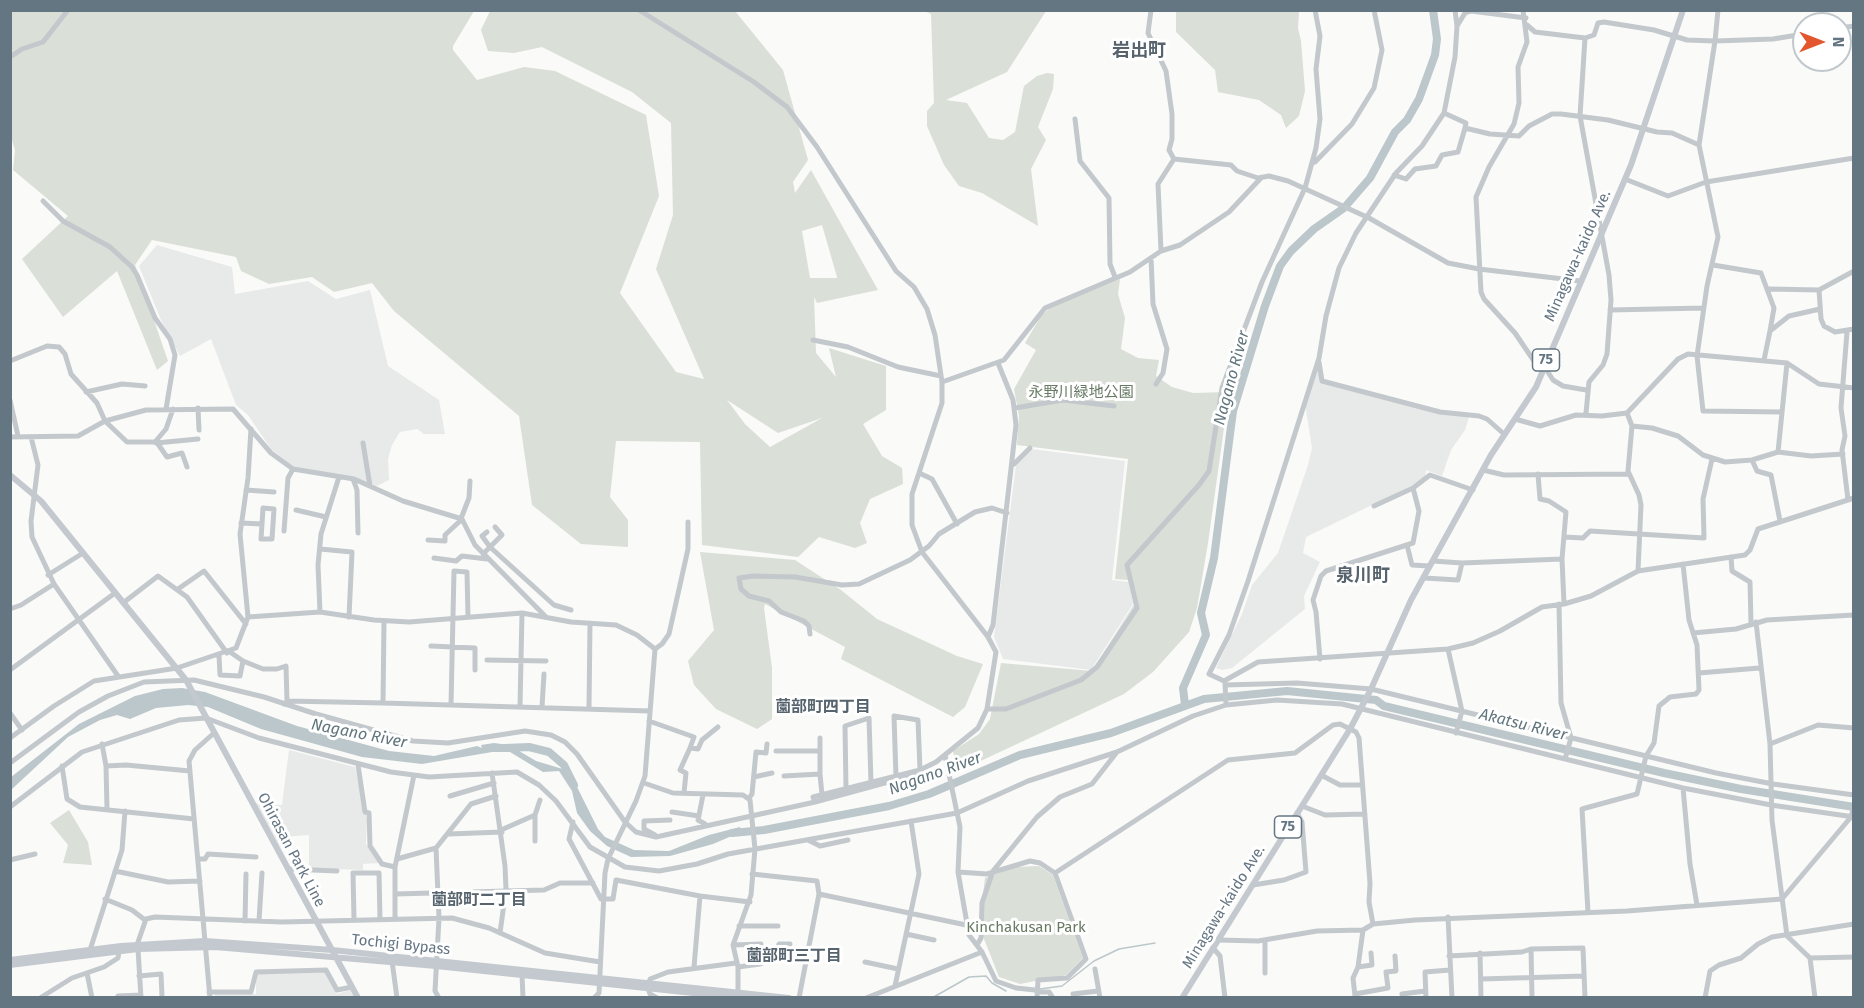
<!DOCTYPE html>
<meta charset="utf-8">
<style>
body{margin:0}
#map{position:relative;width:1864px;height:1008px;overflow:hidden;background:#fafaf8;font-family:"Fira Sans",sans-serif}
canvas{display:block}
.frame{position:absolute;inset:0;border:12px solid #657683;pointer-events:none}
.north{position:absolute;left:1792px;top:12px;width:60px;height:60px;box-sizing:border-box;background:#fff;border:2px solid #c1c8cd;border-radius:50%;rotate:90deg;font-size:16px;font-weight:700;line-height:24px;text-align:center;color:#657683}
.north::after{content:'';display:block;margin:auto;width:21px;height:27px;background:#e4572e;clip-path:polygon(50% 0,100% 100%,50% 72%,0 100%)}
</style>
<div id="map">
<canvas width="1864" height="1008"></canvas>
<div class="frame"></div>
<div class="north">N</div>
</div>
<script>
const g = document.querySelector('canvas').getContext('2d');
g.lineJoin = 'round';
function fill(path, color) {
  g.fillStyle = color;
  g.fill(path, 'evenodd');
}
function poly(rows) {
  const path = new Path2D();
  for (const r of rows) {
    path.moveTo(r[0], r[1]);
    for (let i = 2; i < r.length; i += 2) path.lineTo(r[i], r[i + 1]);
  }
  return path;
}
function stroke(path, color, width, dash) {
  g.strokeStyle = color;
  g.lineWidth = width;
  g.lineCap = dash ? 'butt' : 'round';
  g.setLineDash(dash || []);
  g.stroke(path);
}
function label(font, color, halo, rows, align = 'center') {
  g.font = font + ' "Fira Sans","Noto Sans JP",sans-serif';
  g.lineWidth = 6;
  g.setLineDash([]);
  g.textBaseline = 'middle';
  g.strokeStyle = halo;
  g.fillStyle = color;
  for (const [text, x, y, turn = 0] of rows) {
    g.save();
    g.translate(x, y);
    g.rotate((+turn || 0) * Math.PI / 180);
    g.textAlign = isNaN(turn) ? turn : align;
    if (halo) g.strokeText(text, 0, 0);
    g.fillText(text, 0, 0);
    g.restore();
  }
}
const built = poly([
 [157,245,232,267,235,294,308,281,336,299,370,290,388,366,439,400,445,434,424,434,417,429,400,432,392,445,388,459,389,480,377,486,347,476,294,467,271,449,248,415,236,405,211,339,180,356,161,320,139,266],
 [1317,364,1321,383,1469,417,1465,430,1451,450,1442,476,1426,470,1425,477,1409,487,1306,537,1303,553,1320,562,1304,596,1305,609,1232,668,1222,670,1216,668,1242,614,1252,585,1278,553,1308,465,1312,448,1305,404],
 [1032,449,1125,461,1112,580,1129,582,1133,604,1091,670,1003,659,994,637,1016,465],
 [289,750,355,767,367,819,366,844,379,863,363,864,363,870,309,868,309,835,283,837,281,848,255,803,282,805],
 [325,972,337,994,350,990,354,997,215,998,215,994,256,994,256,974]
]);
const green = poly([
 [11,11,474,11,453,46,453,50,477,80,524,67,555,71,646,115,659,196,620,293,676,372,704,379,656,269,673,215,671,123,632,92,542,47,514,53,488,51,481,30,490,11,735,11,783,70,808,160,793,182,795,193,811,170,878,290,817,303,814,297,816,353,836,377,829,348,886,366,886,410,863,424,882,456,902,468,903,484,870,499,860,523,867,543,855,548,819,537,798,557,702,545,700,442,616,441,610,497,628,520,628,547,581,544,532,505,519,416,394,311,372,283,334,292,312,277,269,284,241,271,236,257,152,240,135,265,168,361,157,370,117,271,63,317,22,259,68,216,13,170,15,150,11,137],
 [822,225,837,277,837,278,810,278,802,231],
 [727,400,778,433,822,418,770,447,745,424],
 [924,11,1046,11,1007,72,946,100,967,103,989,138,1003,140,1015,132,1024,86,1037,76,1047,73,1054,74,1053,89,1038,127,1046,140,1031,169,1038,226,982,193,959,186,944,165,927,126,927,111,934,103,931,14],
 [1176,11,1299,11,1298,28,1301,41,1305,91,1299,116,1286,128,1281,115,1259,100,1218,92,1215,70,1176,32],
 [1120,279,1118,294,1125,318,1121,349,1138,358,1159,360,1156,376,1172,387,1193,393,1229,392,1208,543,1197,608,1189,632,1153,672,1124,694,957,772,953,751,979,734,990,719,1001,663,1092,671,1135,603,1129,580,1115,579,1128,459,1017,445,1019,416,1014,389,1036,350,1025,343,1041,316,1051,307],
 [700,552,795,560,841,590,877,619,957,656,983,664,965,707,953,717,841,659,845,647,765,604,764,608,772,668,772,719,757,729,716,709,694,685,688,661,714,630],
 [69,810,88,842,92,865,63,863,68,845,50,823],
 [1039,866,1053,875,1083,958,1066,975,1020,984,999,977,979,926,985,878,1016,867]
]);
const water = poly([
 [182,688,205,692,297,726,389,751,434,756,477,746,482,748,481,745,494,743,509,745,536,761,566,770,574,781,598,829,605,837,634,850,669,851,709,835,740,827,741,832,713,844,670,856,631,857,607,846,590,831,577,813,572,791,559,771,543,772,510,752,492,752,422,764,362,757,261,729,208,707,188,705,156,708,130,719,117,715,100,720,68,737,11,790,11,777,79,724,135,696,163,689]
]);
const stream = poly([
 [1040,989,1062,986,1094,961,1119,949,1155,943],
 [932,998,969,977,986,976,992,983,1006,991]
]);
const river = poly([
 [1185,705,1183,688,1206,635,1201,613,1214,558,1233,411,1265,306,1280,266,1291,251,1314,229,1344,208,1370,178,1395,132,1407,120,1419,99,1435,55,1437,39,1433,10],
 [505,748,529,747,549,752,564,765,574,785],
 [732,833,764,830,889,806,929,794,1020,755,1111,733,1204,699,1287,691,1376,700,1384,706,1664,773,1741,789,1854,807]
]);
const minor = poly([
 [1151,10,1148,33,1166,71,1172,114,1172,139,1169,150,1174,159],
 [1523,10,1527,42,1518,67,1519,103,1514,124,1489,167,1476,197,1481,292,1484,299,1515,333,1534,361,1544,366,1553,380,1563,386,1586,390],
 [1718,10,1715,41,1773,39,1804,34],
 [1527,25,1535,32,1585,38,1594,35,1598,23,1604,22,1654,30,1687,40,1715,41,1699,145],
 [1457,26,1465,13,1471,11,1526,18],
 [1840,28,1854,26],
 [1585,38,1580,116,1609,275,1611,300,1607,354,1603,365,1589,382,1586,413],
 [10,57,22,49,43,42,68,10],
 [1444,113,1466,123,1465,128,1490,134,1519,136,1529,126,1552,114,1561,114,1608,120,1657,132,1672,133,1699,145,1718,237,1707,286,1697,356,1703,411,1782,412],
 [1075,119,1080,161,1109,198,1110,264,1115,277],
 [1174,159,1231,165,1237,171,1258,178,1269,176,1288,181,1369,218,1448,263,1479,269,1580,281],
 [1315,162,1352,124,1374,88,1382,50,1374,10],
 [1394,175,1406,179,1415,169,1436,166,1442,155,1458,152,1465,128],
 [1625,179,1668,196,1706,182,1854,158],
 [43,201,63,221,110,247,132,267,137,275,155,318,170,339,175,355,166,409],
 [1161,251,1158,184,1174,159],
 [1151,258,1153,304,1167,349,1163,373,1156,384],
 [1713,265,1761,273,1774,308,1770,331],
 [1769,289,1819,290,1854,271],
 [1819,290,1821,319,1824,326,1835,332,1854,329],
 [1610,310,1704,308],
 [1847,332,1841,408,1845,436,1842,450,1848,500],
 [813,340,848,347,898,367,941,376],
 [1764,360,1770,331,1789,316,1820,309],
 [10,361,47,346,59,347,65,354,71,374,97,403,105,421,127,442,155,442,166,429,173,409],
 [1319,362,1322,381,1440,412,1479,416,1487,419,1504,434],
 [942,382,1004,360,1045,308,1130,272,1161,251,1180,245,1229,212,1261,178],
 [86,392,122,384,145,386],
 [10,400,18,436],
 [198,408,199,430],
 [1015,408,1063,400,1114,406],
 [1627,413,1632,426,1628,471,1639,495,1641,505,1638,571],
 [1515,419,1540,426,1576,415,1602,416,1627,413,1678,359,1688,354,1787,363,1819,384,1854,388],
 [1632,426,1652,428,1678,436,1703,455,1725,462,1752,460,1778,452,1811,456,1843,454],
 [10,437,78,436,105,421,146,410,233,409,271,453,293,469,354,479,403,501,462,519,475,545,546,617],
 [31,437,38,465,31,521,32,537,54,584,118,676],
 [156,443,198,439],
 [363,443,370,486],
 [158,444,167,457,182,453,187,467],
 [1778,452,1787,363],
 [1752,460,1757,471,1771,475,1780,521],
 [1014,464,1030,448],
 [1483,470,1504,475,1629,474],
 [919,473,932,479,957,524],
 [1538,474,1540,499,1549,501,1566,512,1562,559],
 [353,479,357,490,358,533],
 [246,490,274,492],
 [1374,506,1413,488,1430,475,1473,490],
 [296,510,326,517],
 [241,523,262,524,263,508,274,509,272,539,261,539,262,524],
 [284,531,288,478,293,469],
 [487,532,482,536,490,547,554,605,571,610],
 [1564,537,1583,538,1590,531,1704,538,1703,499,1712,459],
 [428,540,445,541,445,535,460,521,469,498,470,481],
 [1407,545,1412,565,1430,566],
 [320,549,352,552,349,617],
 [483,554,502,535,495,527],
 [1731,557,1732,571,1750,582,1751,624],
 [434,558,456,561,462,556,487,559],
 [1433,561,1462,563,1562,559,1564,604],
 [48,575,83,553],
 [1424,578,1458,580,1462,563],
 [178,589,204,571,246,624],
 [123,603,158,576,187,597,227,653],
 [1559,604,1561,703,1571,738,1565,759],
 [10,609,21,605,54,584],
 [320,612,318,565,321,534,339,477],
 [248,617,320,612,374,620,409,622,522,613,571,622,616,625,637,635,655,649],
 [1756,622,1770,744,1772,820,1787,936,1810,958,1815,998],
 [1693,633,1736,629,1767,620,1854,615],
 [810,634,809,626,804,621,781,612,769,601,749,596,741,589,739,578,753,576,795,577,842,585,859,584,910,560,929,546,939,534,975,512,992,508,1007,513],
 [988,637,993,625,1016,425,1013,400,998,363],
 [431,646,475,648,475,670],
 [655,649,662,644,669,634,688,549,688,522],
 [1448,649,1462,711,1456,733],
 [230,652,243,661,263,669,277,669,286,666,287,701],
 [219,655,220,675,240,676,243,661],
 [1320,659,1316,612,1313,600,1321,576,1326,571,1413,543,1419,511,1413,488],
 [487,660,546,661],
 [10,670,115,593],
 [1699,673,1759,668],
 [1224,681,1209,674,1229,635,1248,581,1319,358,1326,316,1339,268,1356,233,1396,173,1422,146,1444,113,1455,57,1457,26,1455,10],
 [1224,681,1258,662,1448,649,1473,643,1500,631,1542,607,1564,604,1591,596,1638,571,1745,555,1750,550,1758,529,1854,498],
 [1225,683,1226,705],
 [1225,685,1297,683,1371,689,1716,773,1773,784,1854,795],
 [383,703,384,621],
 [284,704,287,701,383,703,650,711],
 [451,705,454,571,467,572,468,617],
 [520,706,522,613],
 [542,707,544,674],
 [589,708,590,623],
 [987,709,1006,709,1081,680,1097,667,1137,608,1127,565,1199,485,1209,471,1222,388,1262,282,1305,188,1316,148,1320,119,1316,69,1320,36,1315,10],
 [10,713,22,730],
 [649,721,694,737,690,748,698,749,702,740,718,727],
 [10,738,54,706,94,681,177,668,236,648,248,617,240,534,248,478,251,429],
 [820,738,820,774],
 [102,744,106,766,107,808],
 [1770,744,1818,725,1854,728],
 [776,751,820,751],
 [945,755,960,827,958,872,969,935,982,952,996,981,1016,988,1035,990],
 [10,763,79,712,108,696,144,682,194,680,264,697,316,714,413,741,448,743,525,731,551,735,565,742,577,754,625,822,636,832,656,837,815,802,813,797,920,770,936,762,978,728,987,709,996,652,988,637,922,552,912,525,912,494,942,403,942,382,935,335,927,309,914,287,896,271,817,147,787,107,754,82,639,10],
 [358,765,365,812,369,813,370,846,382,864,395,867],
 [62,766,67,799,80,807,194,819],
 [106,766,126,765,190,771],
 [492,773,505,866,506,889,500,933],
 [1321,775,1340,785,1362,785],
 [784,776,820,774,822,795],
 [754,777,772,773],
 [644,783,673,793,743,795,750,800,755,849,751,895,733,945,738,967,738,994],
 [1683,788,1690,864,1697,905],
 [846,789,845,726,869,718,871,783],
 [684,793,686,773,680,770,690,748],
 [703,795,698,820,705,824],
 [450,796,494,783],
 [749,798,752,794,756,752,766,753,767,744],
 [815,802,914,775,920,770,918,720,894,716,896,777],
 [1302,806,1325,815,1365,814],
 [10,807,82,752,179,720,206,718,259,738,391,772,429,777,517,772,539,785,556,801,590,847,625,867,659,871,697,864,728,854,957,813,1028,781,1117,752,1193,716,1226,705,1277,700,1342,704,1683,788,1771,805,1854,817],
 [672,812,699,816],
 [573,822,569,839,601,899,613,899,616,880,700,896,750,902],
 [501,830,535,815,540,800],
 [449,834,502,832],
 [655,835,644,829,644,821,670,820],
 [808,840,820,846,848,840],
 [535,841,535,815],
 [436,848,439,918,435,991,439,998],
 [198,859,205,859,208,854,256,857],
 [397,859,436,848,471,804,496,796],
 [10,860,35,854],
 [288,869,337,871],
 [115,871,168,882,200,881],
 [958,872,987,874,1030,861,1040,863,1055,873,1086,959,1067,978,1038,980,1037,998],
 [1055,873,1228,760,1295,753,1333,725,1340,724,1356,732,1359,738,1370,883,1369,902,1373,924],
 [752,874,817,881,819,894,799,998],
 [1253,885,1284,880,1306,872,1302,822,1297,813],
 [395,894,395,867,414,775],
 [819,894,966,925],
 [105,899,132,910,145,920],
 [1588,912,1582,809,1637,794,1646,756,1654,743,1659,706,1670,697,1696,694,1699,690,1697,645,1689,620,1683,564],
 [1448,917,1452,998],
 [354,919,353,873,379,873,380,919],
 [395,919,395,894,544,890,560,883,593,883],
 [245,921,246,874],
 [259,921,262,873],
 [739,926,778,926],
 [906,934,934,940],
 [1218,940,1258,941,1317,931,1363,930,1373,924,1415,920,1627,911,1782,899,1851,817,1854,806],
 [137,945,146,919,155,917,282,922,452,918,489,928,545,953,600,962],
 [733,945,761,944],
 [977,945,981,938,982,903,993,871,1037,817,1060,797,1092,784,1117,752],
 [1213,948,1220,956,1225,998],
 [138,949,141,998],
 [1531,949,1532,998],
 [90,950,122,850,125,811],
 [1480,953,1481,998],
 [1449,956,1522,952,1531,949,1583,948,1585,998],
 [1810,958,1854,957],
 [775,959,779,944,790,944],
 [392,961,397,998],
 [865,962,898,969],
 [694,967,700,896],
 [738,967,760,964,776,958,807,957],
 [1358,967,1372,965,1371,953],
 [1095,969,1100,998],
 [87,973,92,998],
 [1265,973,1265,940],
 [522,975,523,998],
 [139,976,161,974,162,996],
 [1481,979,1584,976],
 [649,983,650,979,668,972,736,963],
 [895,986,919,874,911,821],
 [648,988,650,994,657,998],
 [209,992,251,992,256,972,326,970,337,990,352,987],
 [1037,992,1049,992,1053,998],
 [1073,994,1098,991],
 [1355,994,1388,988,1386,972,1396,971,1395,956],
 [118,996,141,995],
 [1355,996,1353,978,1358,967,1363,930],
 [40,998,72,978,104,967,118,958,119,951],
 [210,998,189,761,195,750,214,733],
 [594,998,599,993,605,873,608,859,636,801,645,776,655,649],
 [866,998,982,952],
 [1403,998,1402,994,1425,991],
 [1426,998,1425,972,1450,970],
 [1705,998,1710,971,1719,965,1741,958,1758,944,1772,937,1854,924]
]);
const major = poly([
 [10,475,41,501,186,680,358,998],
 [10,960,121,946,205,941,332,950,789,998],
 [10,965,138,949,215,947,436,966,741,998],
 [1182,998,1350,729,1371,689,1411,600,1491,455,1536,387,1631,165,1683,10]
]);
const shields = [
 [1546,360,27],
 [1288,827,27]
];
const shieldNames = [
 ["75",1546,360],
 ["75",1288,827]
];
const streetNames = [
 ["Minagawa-kaido Ave.",1578,256,-66],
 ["Ohirasan Park Line",291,850,62],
 ["Minagawa-kaido Ave.",1224,907,-58],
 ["Tochigi Bypass",401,945,6]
];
const parkNames = [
 ["永野川緑地公園",1081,393],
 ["Kinchakusan Park",1026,928]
];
const waterNames = [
 ["Nagano River",1232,378,-75],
 ["Akatsu River",1523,725,14],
 ["Nagano River",359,734,11],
 ["Nagano River",935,774,-20]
];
const neighbourhoodNames = [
 ["薗部町四丁目",823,708],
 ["薗部町二丁目",479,901],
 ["薗部町三丁目",794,957]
];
const quarterNames = [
 ["岩出町",1139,51],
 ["泉川町",1363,576]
];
fill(built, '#e8e9e9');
fill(green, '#dadfd7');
fill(water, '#bbc7cb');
stroke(stream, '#bbc7cb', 1.5);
stroke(river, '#bbc7cb', 8);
stroke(minor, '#c3c8cc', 5);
stroke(major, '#c3c9ce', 6);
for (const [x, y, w] of shields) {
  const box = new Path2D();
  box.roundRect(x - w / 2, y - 11, w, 22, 4.5);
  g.fillStyle = '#fff';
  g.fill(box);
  stroke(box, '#657683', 1.5);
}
label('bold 14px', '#657683', null, shieldNames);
label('15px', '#657683', '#fff', streetNames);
label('15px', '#687a64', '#fff', parkNames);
label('italic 16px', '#60757c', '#fff', waterNames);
label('bold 16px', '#57646e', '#fff', neighbourhoodNames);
label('bold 18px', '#57646e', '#fff', quarterNames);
</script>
